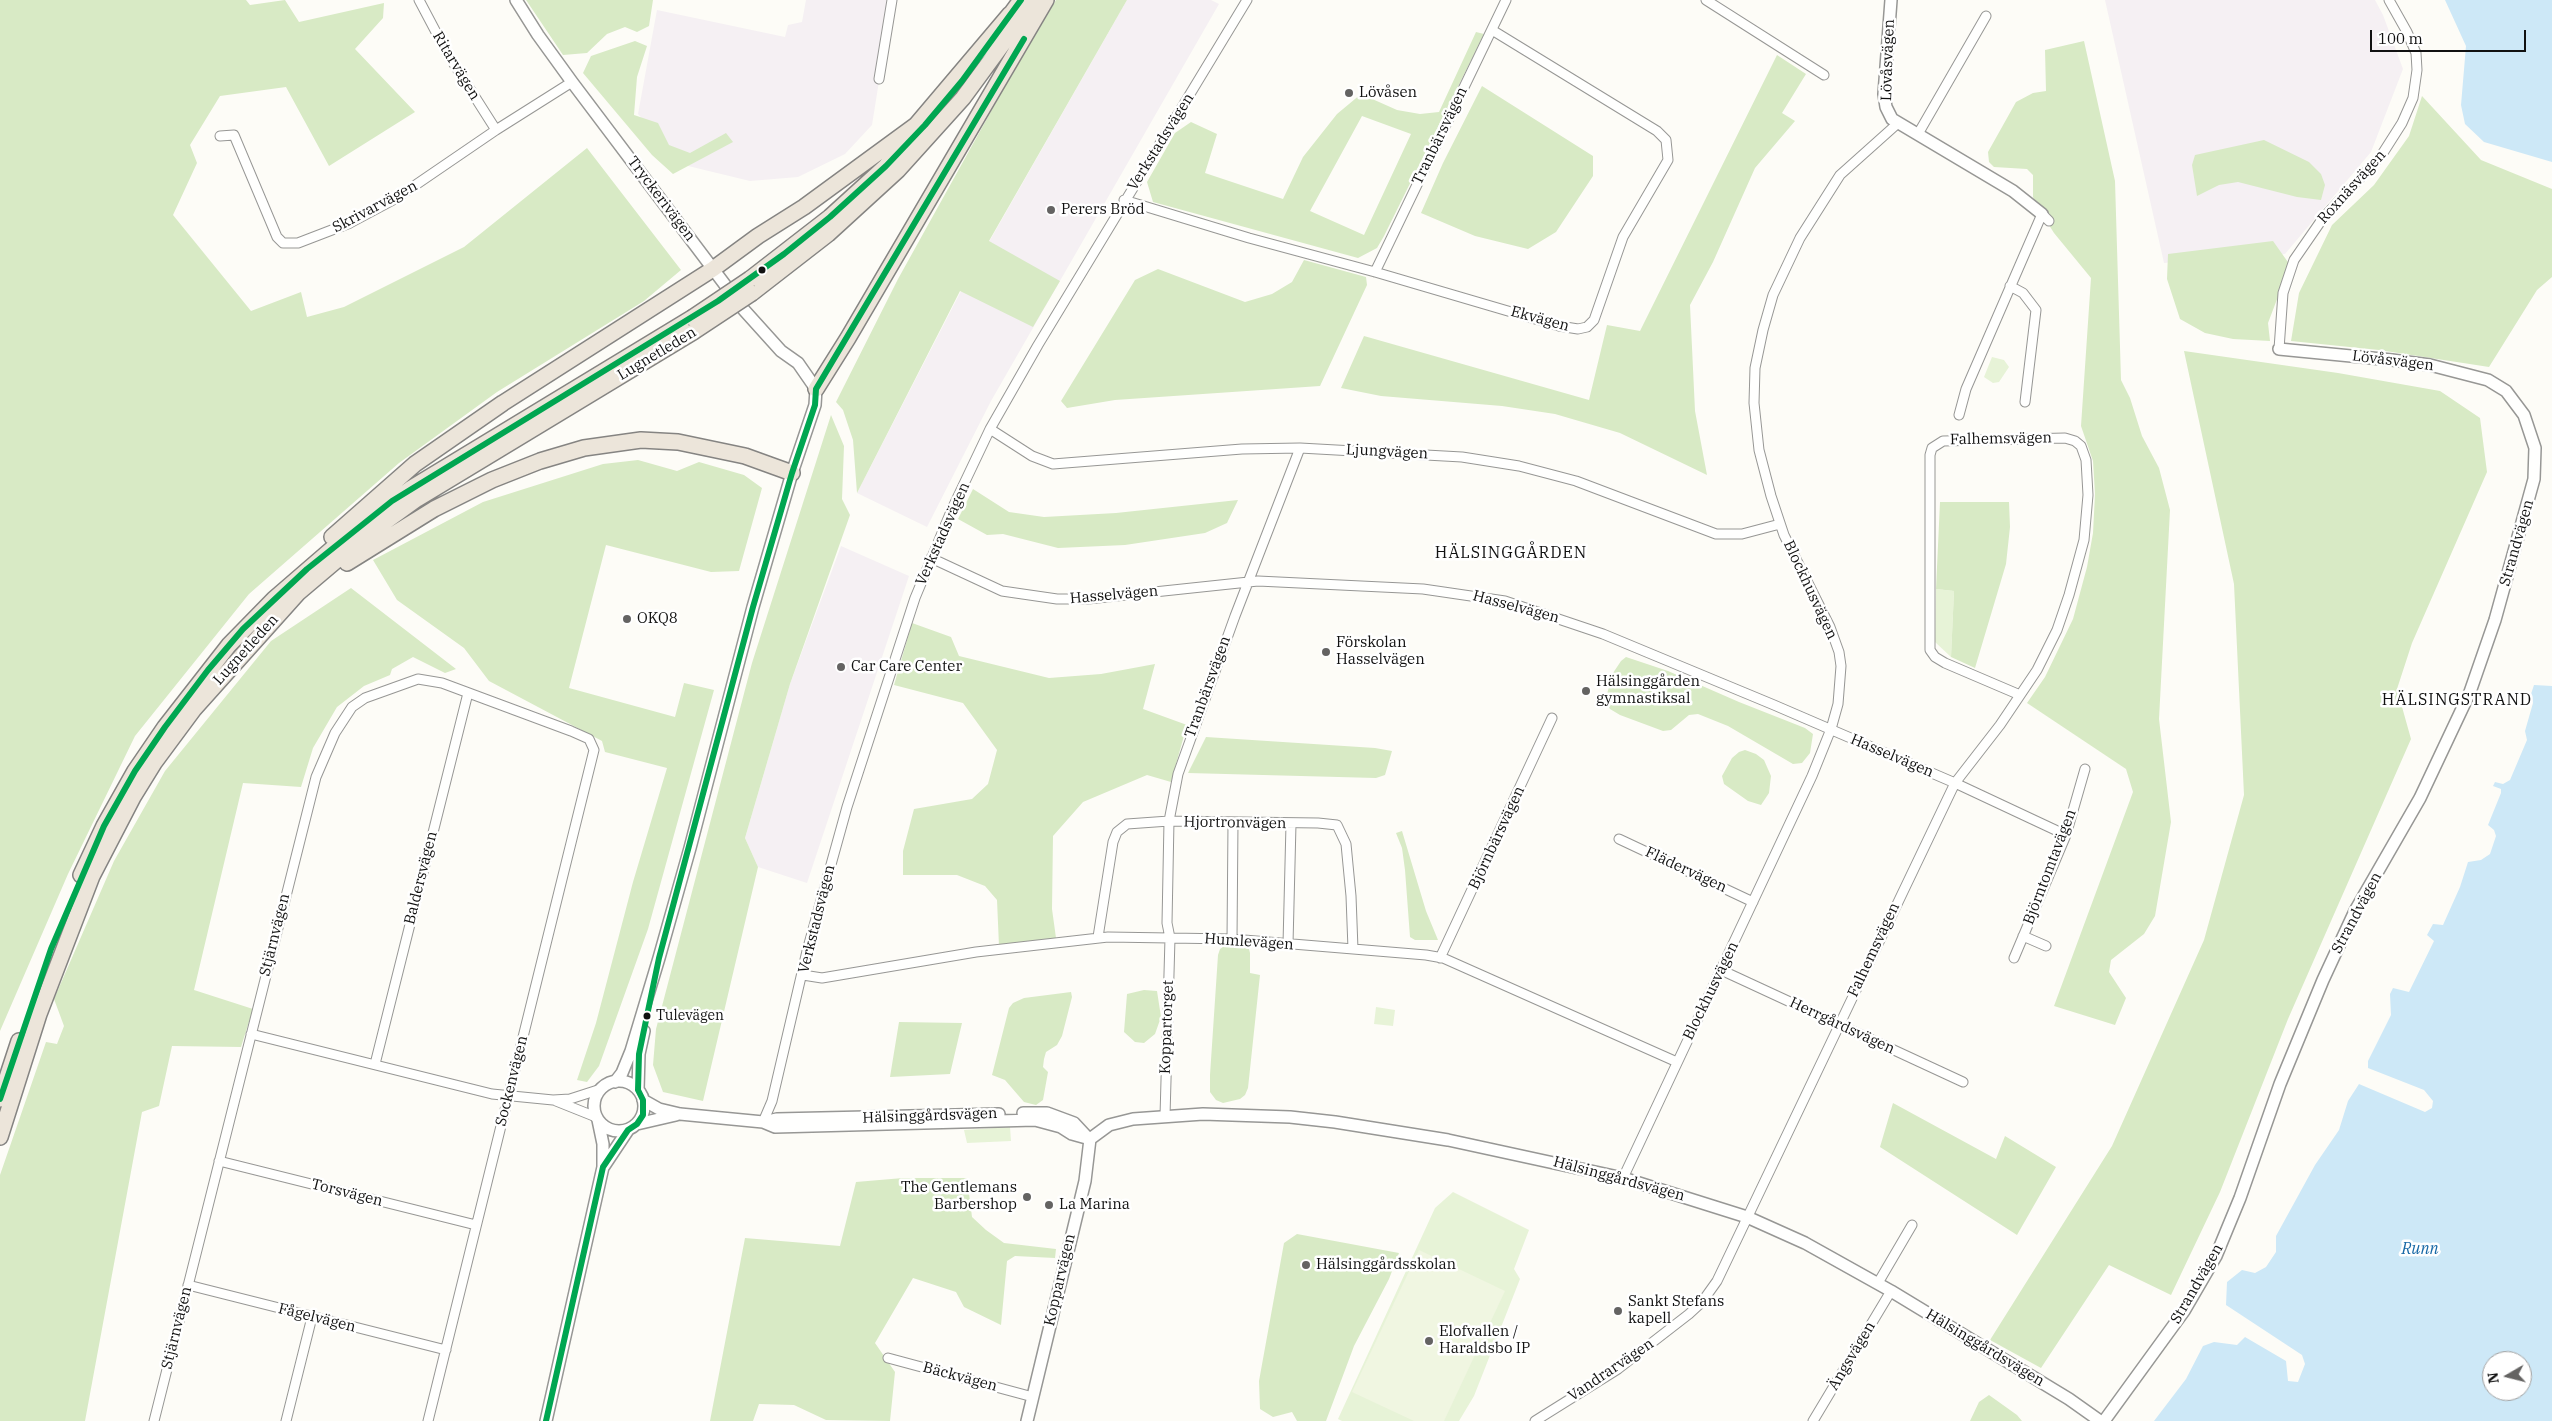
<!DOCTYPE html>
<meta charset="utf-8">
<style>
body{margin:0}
#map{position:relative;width:2552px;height:1421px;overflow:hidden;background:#fdfcf7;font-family:"IBM Plex Serif",serif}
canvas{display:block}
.north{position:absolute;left:2482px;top:1351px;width:50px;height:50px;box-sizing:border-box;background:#fff;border:1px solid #a0a0a0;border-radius:50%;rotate:262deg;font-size:14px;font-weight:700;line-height:20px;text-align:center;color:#111}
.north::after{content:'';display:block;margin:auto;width:18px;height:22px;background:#646362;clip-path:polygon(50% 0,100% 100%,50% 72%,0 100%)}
.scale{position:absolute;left:2370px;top:30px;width:156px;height:22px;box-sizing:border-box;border:2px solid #111;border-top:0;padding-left:6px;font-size:15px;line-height:18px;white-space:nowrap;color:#111;-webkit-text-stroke:4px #fff;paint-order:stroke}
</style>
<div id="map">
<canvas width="2552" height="1421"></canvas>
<div class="north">N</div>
<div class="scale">100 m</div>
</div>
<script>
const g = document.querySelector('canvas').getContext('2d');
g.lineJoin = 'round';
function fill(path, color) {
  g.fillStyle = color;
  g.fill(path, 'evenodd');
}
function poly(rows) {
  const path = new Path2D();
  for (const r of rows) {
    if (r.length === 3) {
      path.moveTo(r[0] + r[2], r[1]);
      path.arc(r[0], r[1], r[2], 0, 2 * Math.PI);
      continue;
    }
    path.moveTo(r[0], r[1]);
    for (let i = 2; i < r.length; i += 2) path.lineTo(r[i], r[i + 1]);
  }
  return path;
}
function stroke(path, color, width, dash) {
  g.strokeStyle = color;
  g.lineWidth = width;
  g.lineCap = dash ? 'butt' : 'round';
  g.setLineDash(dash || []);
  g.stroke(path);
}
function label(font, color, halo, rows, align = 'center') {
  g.font = font + ' "IBM Plex Serif",serif';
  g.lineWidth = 5;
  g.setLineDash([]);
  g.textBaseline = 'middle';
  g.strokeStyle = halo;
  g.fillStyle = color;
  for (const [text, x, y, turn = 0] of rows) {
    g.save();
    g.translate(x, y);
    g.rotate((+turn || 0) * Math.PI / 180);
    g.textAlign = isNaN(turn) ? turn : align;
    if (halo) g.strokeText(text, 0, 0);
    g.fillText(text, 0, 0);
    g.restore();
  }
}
const industrial = poly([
 [806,0,892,0,872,125,845,154,798,177,750,181,684,165,638,114,657,10,785,37,788,25,802,22],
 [1127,0,1211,0,1219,4,991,401,927,527,857,493,961,291],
 [2105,0,2375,0,2383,15,2403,69,2371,152,2285,254,2164,263],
 [841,546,909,576,807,883,758,867,745,838,790,684]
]);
const green = poly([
 [1992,357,2004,360,2009,367,1999,382,1993,383,1984,377],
 [1936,589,1954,591,1951,657,1935,642],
 [1376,1007,1395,1010,1393,1026,1374,1024],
 [1010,1127,1011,1141,967,1143,964,1130],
 [1453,1192,1529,1230,1514,1269,1520,1279,1474,1396,1459,1421,1342,1421,1338,1419,1435,1208]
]);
const forest = poly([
 [0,0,246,0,250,5,285,0,299,22,384,3,383,18,355,49,415,112,329,166,286,87,220,96,190,145,197,163,173,215,251,311,301,292,307,317,344,307,464,247,587,148,681,270,644,301,497,392,399,463,249,594,135,736,68,874,0,1031],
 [526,0,653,0,649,26,637,32,625,27,607,34,587,53,563,55],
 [1056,0,1127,0,989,241,1060,281,1033,327,960,291,857,493,853,440,843,410,836,402,898,279,999,97],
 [1476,32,1484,34,1384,236,1377,248,1358,258,1153,202,1147,182,1175,133,1191,122,1217,134,1205,173,1283,199,1303,157,1337,114,1361,94,1397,110,1420,114,1439,112],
 [1362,116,1411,134,1364,235,1310,211],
 [635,41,647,46,637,77,634,115,658,123,669,145,690,153,726,133,733,142,673,174,652,155,583,73,591,56],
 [2084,41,2115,181,2121,380,2130,398,2142,436,2159,468,2170,510,2159,719,2171,822,2155,916,2144,934,2111,960,2109,972,2126,998,2115,1025,2054,1006,2133,792,2126,769,2027,703,2045,677,2073,619,2087,567,2093,533,2095,494,2093,461,2081,426,2091,278,2054,233,2037,206,2033,197,2033,175,2027,169,1994,167,1989,162,1988,152,2016,102,2033,93,2046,91,2045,50],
 [1777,55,1806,74,1782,113,1795,121,1755,168,1713,262,1690,305,1695,411,1707,475,1620,433,1555,414,1502,406,1381,396,1341,388,1364,336,1589,400,1607,325,1640,331],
 [1482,86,1593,156,1593,176,1556,232,1528,249,1475,236,1421,213,1443,163],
 [2422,96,2481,160,2552,189,2552,277,2537,290,2489,367,2379,350,2291,341,2299,293,2332,225,2374,185,2409,136],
 [2264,140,2309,162,2321,174,2325,185,2321,200,2297,197,2238,182,2219,185,2197,196,2192,165,2195,155],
 [2273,241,2290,265,2268,323,2270,341,2233,339,2205,333,2180,319,2167,279,2168,254],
 [1304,260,1366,277,1367,285,1320,386,1115,400,1067,408,1061,401,1135,280,1158,269,1245,302,1272,294,1292,282],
 [2184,351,2338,373,2440,391,2480,418,2487,472,2412,643,2397,689,2411,739,2288,1019,2220,1192,2171,1295,2109,1265,2041,1368,1990,1340,2112,1146,2204,940,2244,795,2234,584],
 [831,415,844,446,842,499,850,515,790,684,745,838,758,867,703,1101,663,1092,653,1065,656,1029,752,663],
 [638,460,677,471,699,462,744,475,762,488,739,571,711,572,606,545,569,688,675,717,684,683,714,690,648,929,599,1066,587,1082,577,1080,596,1023,633,882,667,768,605,752,602,741,489,681,464,648,397,600,373,560,483,502,603,464],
 [973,489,1009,512,1044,517,1116,513,1238,500,1227,523,1205,533,1125,545,1058,548,1003,534,987,535,958,519],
 [1940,502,2009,502,2010,527,2006,564,1975,668,1951,657,1954,591,1936,589],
 [351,588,456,669,445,673,413,657,392,669,390,675,364,686,337,707,313,748,301,787,243,783,194,990,253,1009,241,1047,172,1046,159,1106,142,1112,85,1421,0,1421,0,1175,46,1042,57,1044,64,1026,54,999,114,861,165,771,271,641],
 [912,623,951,637,959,656,1049,678,1101,674,1155,664,1143,709,1187,725,1171,782,1147,775,1083,802,1053,836,1052,909,1056,938,999,946,997,900,985,886,957,875,903,875,903,851,914,809,972,799,988,784,997,750,963,703,894,685],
 [1626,657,1668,671,1739,702,1805,728,1813,734,1810,753,1802,763,1793,764,1728,726,1698,714,1689,715,1671,730,1663,731,1620,715,1610,709,1605,701,1613,673,1621,661],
 [1206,737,1375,748,1392,751,1385,775,1376,778,1188,773],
 [1745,750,1756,754,1764,760,1771,776,1769,793,1761,805,1748,801,1724,784,1722,776,1732,758,1739,752],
 [1402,831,1426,911,1438,940,1415,940,1410,937,1405,870,1402,848,1396,833],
 [1227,944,1248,945,1250,953,1250,973,1260,975,1248,1088,1245,1095,1240,1099,1223,1103,1216,1100,1210,1092,1210,1075,1218,955,1220,949],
 [1144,990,1157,991,1161,1017,1155,1034,1144,1043,1135,1042,1124,1032,1127,994],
 [1071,992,1072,997,1062,1036,1057,1045,1046,1052,1044,1059,1043,1067,1048,1072,1043,1100,1036,1105,1024,1102,1005,1080,992,1075,1009,1008,1013,1003,1024,998],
 [899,1022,962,1023,950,1074,890,1077],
 [1893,1103,1996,1159,2005,1136,2056,1167,2017,1235,1880,1147],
 [903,1178,967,1178,972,1217,986,1230,1004,1243,1056,1249,1055,1258,1015,1256,1007,1261,1001,1325,964,1307,956,1292,913,1278,875,1343,895,1372,890,1421,826,1420,794,1405,759,1404,753,1421,710,1421,745,1238,840,1246,856,1182],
 [1297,1234,1399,1253,1389,1279,1354,1346,1326,1421,1297,1421,1292,1412,1273,1417,1260,1409,1259,1381,1284,1243],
 [1989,1395,2017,1415,2022,1421,1970,1421,1979,1402]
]);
const pitch = poly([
 [1419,1250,1505,1291,1444,1421,1414,1421,1352,1392]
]);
const water = poly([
 [2445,0,2552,0,2552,162,2484,142,2465,124,2461,105,2466,46],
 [2534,685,2552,686,2552,1421,2154,1421,2186,1379,2203,1346,2214,1342,2237,1345,2245,1337,2286,1361,2288,1381,2298,1382,2305,1364,2302,1355,2226,1305,2227,1282,2242,1270,2255,1273,2266,1267,2276,1252,2276,1236,2315,1165,2339,1130,2348,1101,2359,1084,2425,1112,2432,1108,2433,1101,2424,1090,2368,1068,2368,1061,2391,1015,2390,994,2393,988,2409,992,2434,941,2427,935,2433,924,2443,925,2460,887,2468,862,2481,860,2490,854,2496,836,2494,830,2488,825,2501,793,2501,789,2493,786,2495,782,2503,784,2510,780,2527,740,2525,731,2533,703,2531,694],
 [2492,1361,2522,1361,2522,1391,2492,1391]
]);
const minor = poly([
 [419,0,447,53,496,130],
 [1706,0,1824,75],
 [879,79,892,0],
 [1918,134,1986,16],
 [220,136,234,135,277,237,283,243,298,243,350,223,395,199,496,130,572,82],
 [1124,200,1249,238,1375,272,1559,326,1578,329,1587,327,1594,320,1623,237,1668,160,1666,140,1657,131,1492,30],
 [1375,272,1506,0],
 [2010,286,2023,293,2036,310,2025,402],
 [2279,349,2283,293,2294,260,2323,218,2381,156,2402,123,2413,98,2417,70,2416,53,2407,32,2389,0],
 [1959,415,1966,389,2042,214,2049,221],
 [990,429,1032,456,1053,464,1242,449,1300,448,1462,457,1519,466,1576,481,1716,534,1742,534,1780,524],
 [931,558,1002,591,1057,599,1088,599,1258,581,1423,589,1505,601,1603,634,1774,705,1955,783,2066,835],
 [1619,839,1753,902],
 [2023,936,2046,946],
 [1098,937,1113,842,1117,832,1127,824,1169,821,1318,823,1337,825,1346,844,1351,896,1353,949],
 [1232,939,1233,823],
 [1288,944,1291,824],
 [1440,958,1552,718],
 [2014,958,2066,835,2085,769],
 [1721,970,1963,1082],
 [803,975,822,978,976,952,1108,937,1232,939,1426,955,1443,958,1677,1062],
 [251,1034,492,1094,553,1100,570,1099,601,1089],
 [375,1064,468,693],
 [556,1101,596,1117],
 [1165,1116,1170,938,1167,923,1169,821,1178,774,1235,616,1300,448],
 [763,1122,772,1101,807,951,847,807,915,598,952,509,990,429,1038,345,1247,0],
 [219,1161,476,1225],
 [1623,1178,1812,776,1831,729,1838,704,1841,666,1839,652,1830,627,1784,535,1771,496,1759,450,1754,403,1755,368,1763,330,1773,295,1800,238,1840,175,1897,124],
 [1878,1283,1912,1225],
 [188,1285,446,1350],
 [888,1358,1033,1397],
 [154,1421,316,777,335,733,352,707,365,698,418,679,442,683,571,731,589,739,594,750,428,1421],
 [286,1421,312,1317],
 [1535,1421,1618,1369,1689,1314,1702,1302,1717,1281,1955,783,2000,725,2037,670,2057,630,2069,595,2084,540,2088,495,2086,460,2081,446,2075,441,2065,438,1943,441,1932,448,1930,455,1930,650,1935,657,1945,663,2020,695],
 [1813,1421,1891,1291]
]);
const tertiary = poly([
 [516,0,538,35,572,82,744,310,781,351,798,363,816,389,815,405,792,473,753,607,690,848,659,958,631,1051,622,1073,615,1082],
 [1891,0,1884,94,1886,107,1892,119,2013,191,2042,214],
 [619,1106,25],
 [638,1090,639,1054,644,1031],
 [643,1100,659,1109,680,1114,763,1122,775,1127,1035,1120,1061,1127,1072,1134,1090,1139],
 [1023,1113,1047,1113,1074,1123,1088,1138],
 [763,1122,777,1119,999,1114],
 [637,1124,676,1115],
 [1090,1139,1109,1125,1133,1119,1203,1114,1290,1117,1335,1122,1448,1140,1623,1178,1747,1217,1805,1243,1891,1291,2069,1399,2100,1421],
 [604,1166,628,1130],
 [546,1421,603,1167,603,1144,598,1120],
 [1027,1421,1085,1181,1090,1139],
 [2104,1421,2184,1311,2216,1256,2240,1198,2280,1084,2323,980,2355,911,2420,798,2470,692,2495,620,2534,479,2535,448,2524,415,2506,391,2488,380,2430,365,2392,360,2279,349]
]);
const trunk = poly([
 [1005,22,1021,0],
 [750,279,830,217,886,166,918,132],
 [752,293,828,234,898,170,963,98,1035,0],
 [816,389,848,338,1046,0],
 [332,537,415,464,503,403,713,269,758,236,804,207,916,125,1010,14],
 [347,563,434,509,492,480,540,461,584,448,641,440,678,442,745,456,792,473],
 [81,875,104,826,135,771,165,727,229,645,274,599,355,529,410,489,692,318],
 [0,1099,19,1041],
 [0,1137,39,1014,92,876,133,797,154,763,194,709,298,593,363,538,417,499,693,332]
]);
const trunkBridge = poly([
 [692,318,750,279],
 [693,332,752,293]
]);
const bus1 = poly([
 [0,1099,51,949,104,826,135,771,165,727,208,670,243,629,307,569,392,501,718,301,784,254,830,217,886,166,925,125,962,81,1021,0],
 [546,1421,603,1167,628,1130,637,1124,643,1115,643,1100,638,1090,639,1054,659,958,753,607,792,473,815,405,816,389,1024,39]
]);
const markers = [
 [1349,93,5,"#646362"],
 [1051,210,5,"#646362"],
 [762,270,4.5,"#111"],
 [627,619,5,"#646362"],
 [1326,652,5,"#646362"],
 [841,667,5,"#646362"],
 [1586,691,5,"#646362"],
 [647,1016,4.5,"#111"],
 [1027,1197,5,"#646362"],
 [1049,1205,5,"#646362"],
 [1306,1265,5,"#646362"],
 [1618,1311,5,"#646362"],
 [1429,1341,5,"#646362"]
];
const busNames = [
 ["Tulevägen",656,1016]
];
const streetNames = [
 ["Lövåsvägen",1888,60,-88],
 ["Ritarvägen",456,66,59],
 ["Tranbärsvägen",1440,136,-64],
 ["Verkstadsvägen",1161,142,-58],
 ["Roxnäsvägen",2352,187,-48],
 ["Tryckerivägen",661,199,53],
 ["Skrivarvägen",375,207,-28],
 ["Ekvägen",1540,319,15],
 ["Lugnetleden",657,354,-31],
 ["Lövåsvägen",2393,361,7],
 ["Falhemsvägen",2001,439,-1],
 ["Ljungvägen",1387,452,3],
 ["Verkstadsvägen",943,534,-66],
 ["Strandvägen",2517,543,-74],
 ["Blockhusvägen",1810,590,65],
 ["Hasselvägen",1114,595,-5],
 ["Hasselvägen",1516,607,15],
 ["Lugnetleden",246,650,-48],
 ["Tranbärsvägen",1208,687,-70],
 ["Hasselvägen",1892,756,23],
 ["Hjortronvägen",1235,823,1],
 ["Björnbärsvägen",1497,838,-65],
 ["Björntomtavägen",2050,867,-69],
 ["Flädervägen",1686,870,25],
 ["Baldersvägen",421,878,-76],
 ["Strandvägen",2357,913,-62],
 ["Verkstadsvägen",817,919,-76],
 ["Stjärnvägen",275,935,-76],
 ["Humlevägen",1249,942,4],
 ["Falhemsvägen",1874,950,-65],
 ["Blockhusvägen",1711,991,-64],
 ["Herrgårdsvägen",1842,1026,25],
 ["Koppartorget",1167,1027,-88],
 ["Sockenvägen",512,1081,-76],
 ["Hälsinggårdsvägen",930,1116,-2],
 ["Hälsinggårdsvägen",1619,1179,15],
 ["Torsvägen",347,1193,14],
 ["Kopparvägen",1060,1280,-77],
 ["Strandvägen",2197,1284,-60],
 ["Fågelvägen",317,1318,14],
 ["Stjärnvägen",177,1328,-76],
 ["Hälsinggårdsvägen",1985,1348,31],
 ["Ängsvägen",1852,1356,-59],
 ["Vandrarvägen",1611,1370,-34],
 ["Bäckvägen",960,1377,15]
];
const poiNames = [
 ["Lövåsen",1359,93],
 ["Perers Bröd",1061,210],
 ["OKQ8",637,619],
 ["Förskolan",1336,643],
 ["Hasselvägen",1336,660],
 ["Car Care Center",851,667],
 ["Hälsinggården",1596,682],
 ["gymnastiksal",1596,699],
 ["The Gentlemans",1017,1188,"right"],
 ["Barbershop",1017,1205,"right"],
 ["La Marina",1059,1205],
 ["Hälsinggårdsskolan",1316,1265],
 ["Sankt Stefans",1628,1302],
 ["kapell",1628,1319],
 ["Elofvallen /",1439,1332],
 ["Haraldsbo IP",1439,1349]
];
const neighbourhoodNames = [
 ["HÄLSINGGÅRDEN",1511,553],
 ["HÄLSINGSTRAND",2457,700]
];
const waterNames = [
 ["Runn",2420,1249]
];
fill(industrial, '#f5f0f3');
fill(green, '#e7f3d7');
fill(forest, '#d8eac5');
fill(pitch, '#f0f6e1');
fill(water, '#cde8f7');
stroke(minor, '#979795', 11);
stroke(tertiary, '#979795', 14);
stroke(trunk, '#858482', 18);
stroke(minor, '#fffffe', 9);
stroke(tertiary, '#fffffe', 11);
stroke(trunk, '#ece5da', 15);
stroke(trunkBridge, '#858482', 18, []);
stroke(trunkBridge, '#ece5da', 15);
stroke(bus1, '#00a651', 6);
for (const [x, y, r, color] of markers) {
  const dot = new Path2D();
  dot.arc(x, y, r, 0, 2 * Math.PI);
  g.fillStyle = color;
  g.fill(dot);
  stroke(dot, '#fff', 2);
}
label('14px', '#111', '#fff', busNames, 'left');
label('15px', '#111', '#fff', streetNames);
label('15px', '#111', '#fff', poiNames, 'left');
g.letterSpacing = '1px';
label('16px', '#111', '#fff', neighbourhoodNames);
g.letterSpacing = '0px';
label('italic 16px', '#1768a6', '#fff', waterNames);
</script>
